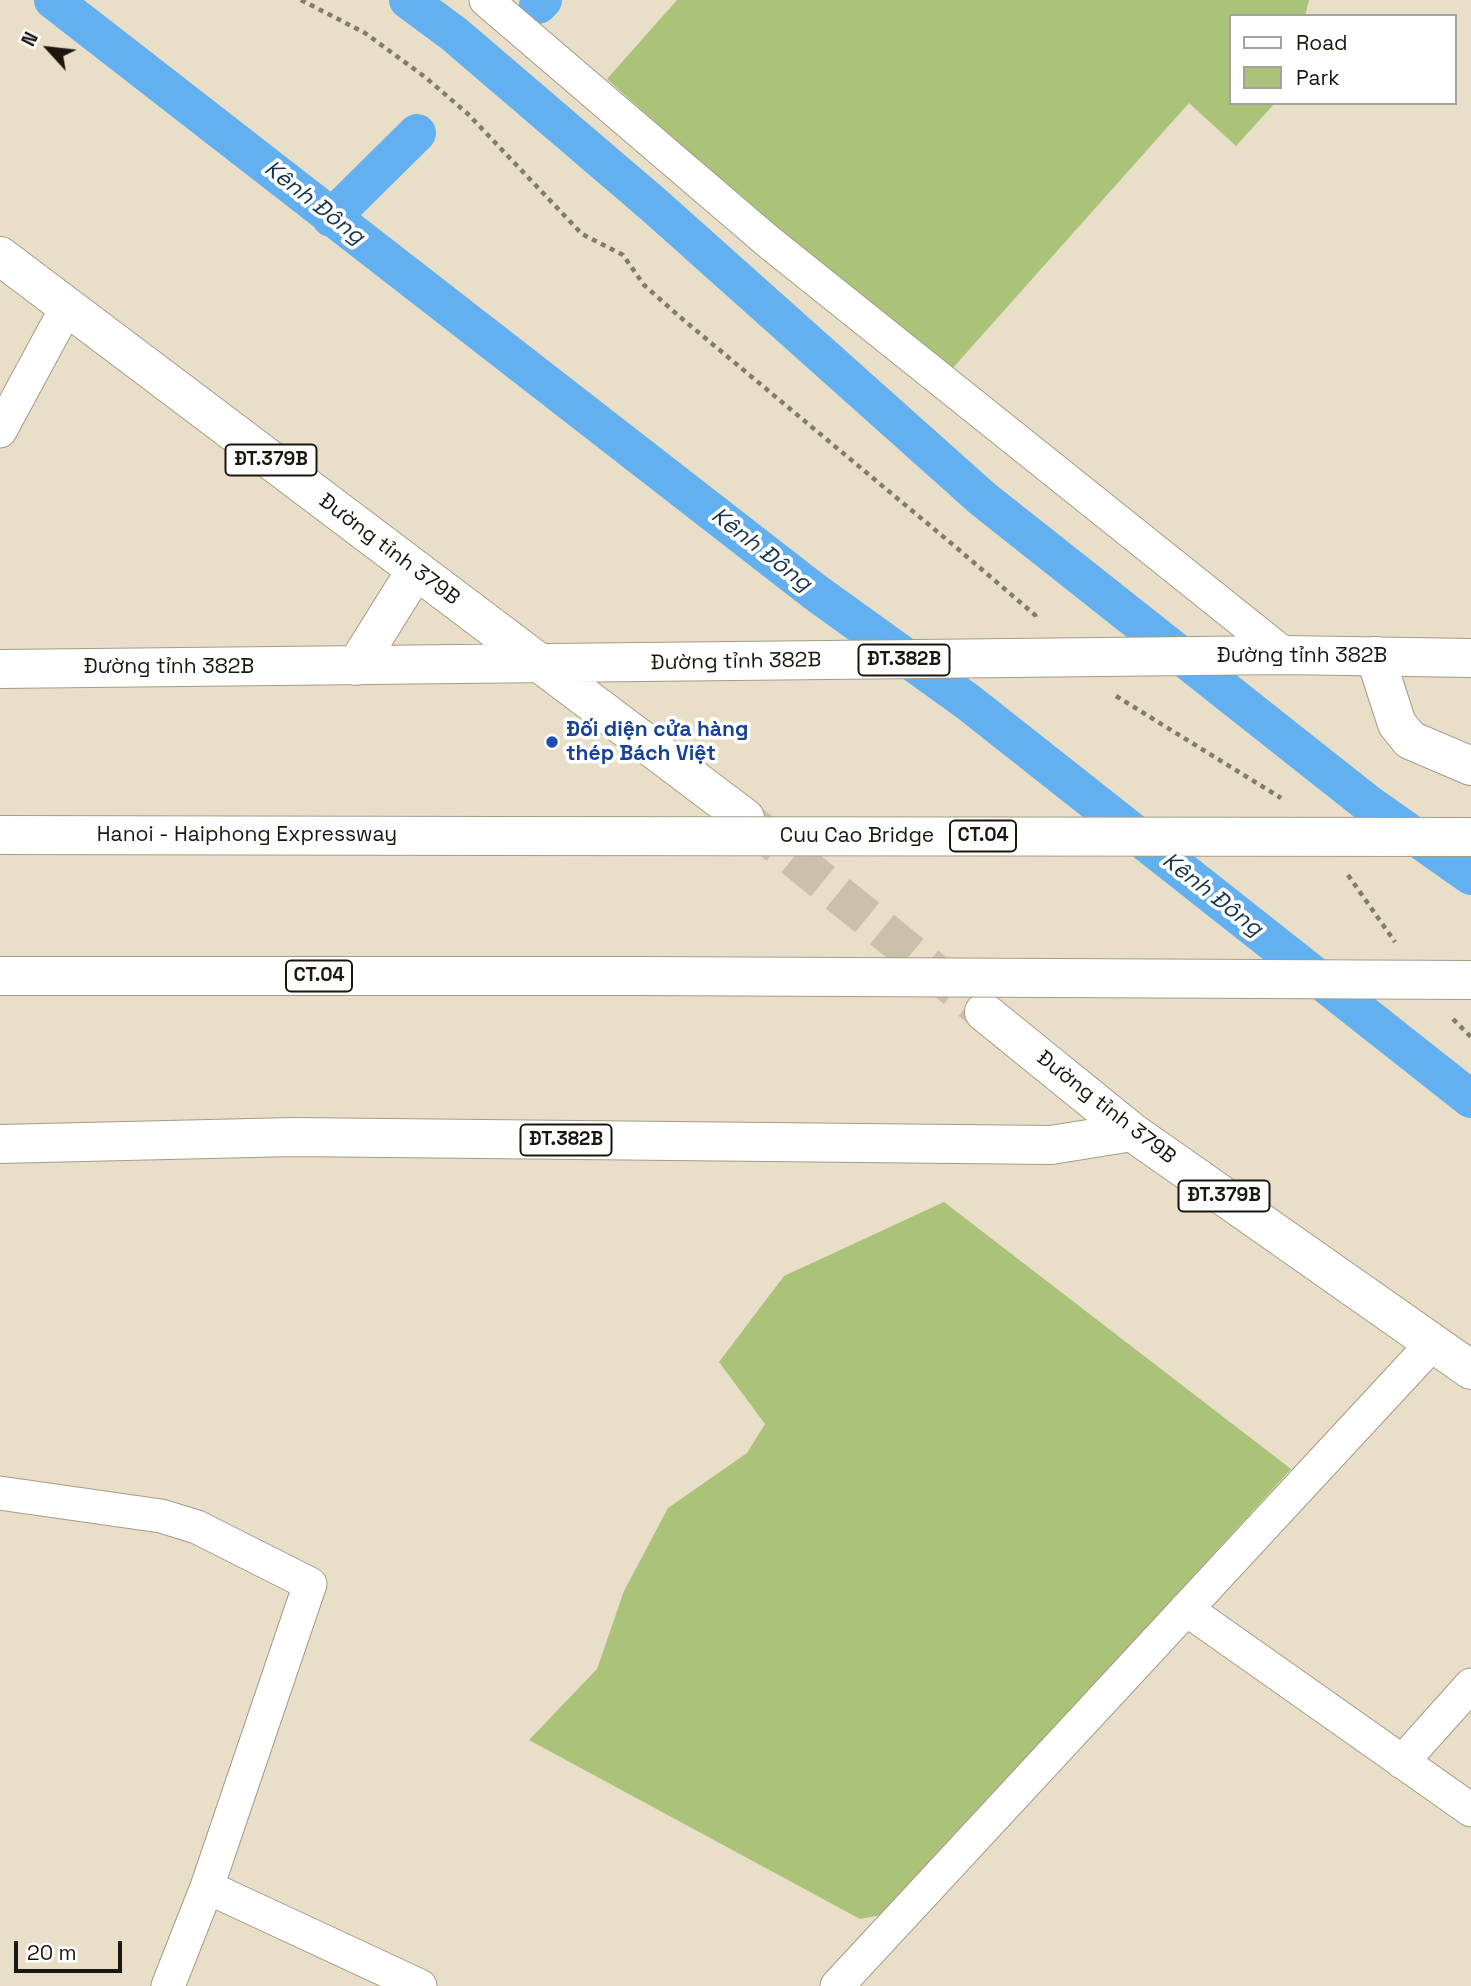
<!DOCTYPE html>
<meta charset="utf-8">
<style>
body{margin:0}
#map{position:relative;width:1471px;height:1986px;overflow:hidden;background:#e9dec7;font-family:"Space Grotesk",sans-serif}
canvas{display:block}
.legend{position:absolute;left:1229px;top:14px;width:228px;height:91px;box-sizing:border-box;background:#fff;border:2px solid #a4a29f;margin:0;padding:9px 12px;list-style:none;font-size:21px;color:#1b170f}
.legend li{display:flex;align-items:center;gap:14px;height:35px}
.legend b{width:35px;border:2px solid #a4a29f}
.north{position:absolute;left:14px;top:14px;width:70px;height:70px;-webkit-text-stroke:5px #fff;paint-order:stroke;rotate:297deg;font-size:19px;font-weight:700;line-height:28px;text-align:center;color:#1b170f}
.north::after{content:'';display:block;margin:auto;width:24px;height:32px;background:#1b170f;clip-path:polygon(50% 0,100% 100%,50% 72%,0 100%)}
.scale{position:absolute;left:14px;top:1941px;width:108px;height:32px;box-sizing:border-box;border:4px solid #1b170f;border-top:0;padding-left:9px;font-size:21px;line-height:24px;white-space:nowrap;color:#1b170f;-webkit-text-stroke:5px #fff;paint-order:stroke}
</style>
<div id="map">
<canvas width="1471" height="1986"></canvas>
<ul class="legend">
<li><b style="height:9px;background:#fff"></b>Road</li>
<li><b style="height:19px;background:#aac379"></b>Park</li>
</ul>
<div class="north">N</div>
<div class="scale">20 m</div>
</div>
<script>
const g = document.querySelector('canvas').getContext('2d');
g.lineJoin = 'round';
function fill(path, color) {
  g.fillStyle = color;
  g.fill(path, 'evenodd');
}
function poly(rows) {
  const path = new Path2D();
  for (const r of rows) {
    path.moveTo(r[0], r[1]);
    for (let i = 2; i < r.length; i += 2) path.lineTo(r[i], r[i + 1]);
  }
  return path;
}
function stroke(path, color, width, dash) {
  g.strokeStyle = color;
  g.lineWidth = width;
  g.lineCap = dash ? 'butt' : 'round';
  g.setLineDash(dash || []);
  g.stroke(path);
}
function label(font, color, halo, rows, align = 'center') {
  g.font = font + ' "Space Grotesk",sans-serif';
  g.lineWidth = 7;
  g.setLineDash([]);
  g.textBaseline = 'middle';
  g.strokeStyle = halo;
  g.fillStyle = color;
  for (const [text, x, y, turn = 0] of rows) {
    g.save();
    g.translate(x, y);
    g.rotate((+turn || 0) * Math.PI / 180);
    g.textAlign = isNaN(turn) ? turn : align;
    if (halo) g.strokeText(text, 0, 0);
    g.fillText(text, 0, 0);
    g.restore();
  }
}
const green = poly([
 [677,0,1309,0,1305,16,1231,16,1231,103,1275,103,1236,146,1189,103,943,379,607,79],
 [944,1202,1291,1469,886,1914,860,1919,529,1740,597,1669,624,1591,668,1508,747,1453,765,1424,719,1362,784,1276]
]);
const canal = poly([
 [53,0,815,592,968,702,1471,1099],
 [408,0,454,34,655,206,983,499,1366,802,1471,876],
 [538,5,543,0],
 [331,218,417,133]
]);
const primaryTunnel = poly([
 [749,822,984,1012]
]);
const path = poly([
 [301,0,365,33,425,77,468,114,582,234,623,255,644,285,680,317,958,549,1035,615,1037,621],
 [1116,696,1281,798],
 [1348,875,1395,942],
 [1453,1019,1471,1037]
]);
const street = poly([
 [486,0,770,243,1285,655],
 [0,431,67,307],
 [0,1493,161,1516,197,1527,310,1584,207,1887,168,1986],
 [1186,1609,1471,1810],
 [1402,1762,1471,1685],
 [207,1887,420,1986],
 [837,1986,1434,1342]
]);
const secondary = poly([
 [1375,656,1397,724,1410,740,1471,766]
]);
const primary = poly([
 [0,256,745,818],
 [356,666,416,570],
 [0,669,1285,655,1471,658],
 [984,1012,1132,1132,1471,1370],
 [0,1144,293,1137,1051,1145,1132,1132]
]);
const highway = poly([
 [0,835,495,836],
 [0,976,638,976]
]);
const highwayBridge = poly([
 [495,836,1471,837],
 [638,976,1471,980]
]);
const markers = [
 [552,742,7,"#1a4fb4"]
];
const shields = [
 [271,460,91],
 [904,660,91],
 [983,836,66],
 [319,976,66],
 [566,1140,91],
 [1224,1196,91]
];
const shieldNames = [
 ["ĐT.379B",271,460],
 ["ĐT.382B",904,660],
 ["CT.04",983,836],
 ["CT.04",319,976],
 ["ĐT.382B",566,1140],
 ["ĐT.379B",1224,1196]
];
const streetNames = [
 ["Đường tỉnh 379B",389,550,37],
 ["Đường tỉnh 382B",1302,656],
 ["Đường tỉnh 382B",736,662,-1],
 ["Đường tỉnh 382B",169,667],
 ["Hanoi - Haiphong Expressway",247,835],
 ["Cuu Cao Bridge",857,836],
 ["Đường tỉnh 379B",1106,1108,38]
];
const transitNames = [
 ["Đối diện cửa hàng",566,730],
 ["thép Bách Việt",566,754]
];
const waterNames = [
 ["Kênh Đông",314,203,38],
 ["Kênh Đông",761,550,38],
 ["Kênh Đông",1212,895,38]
];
fill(green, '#aac379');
stroke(canal, '#62b0f0', 38);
stroke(primaryTunnel, '#cac0ab', 38, [38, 19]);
stroke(street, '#a69b86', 35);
stroke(secondary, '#a69b86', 40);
stroke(primary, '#a69b86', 40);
stroke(highway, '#a69b86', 40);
stroke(path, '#837b6c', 4.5, [5, 5]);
stroke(street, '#fff', 33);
stroke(secondary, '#fff', 38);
stroke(primary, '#fff', 38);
stroke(highway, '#fff', 38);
stroke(highwayBridge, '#a69b86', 40, []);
stroke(highwayBridge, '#fff', 38);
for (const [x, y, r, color] of markers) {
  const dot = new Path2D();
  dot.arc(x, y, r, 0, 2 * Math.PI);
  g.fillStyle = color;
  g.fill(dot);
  stroke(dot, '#fff', 2.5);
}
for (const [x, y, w] of shields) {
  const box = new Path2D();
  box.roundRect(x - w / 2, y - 15.5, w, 31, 5);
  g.fillStyle = '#fff';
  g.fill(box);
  stroke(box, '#1b170f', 2);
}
label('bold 19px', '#1b170f', null, shieldNames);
label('21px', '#1b170f', '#fff', streetNames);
label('bold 21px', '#164399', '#fff', transitNames, 'left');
label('italic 23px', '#153650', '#fff', waterNames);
</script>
